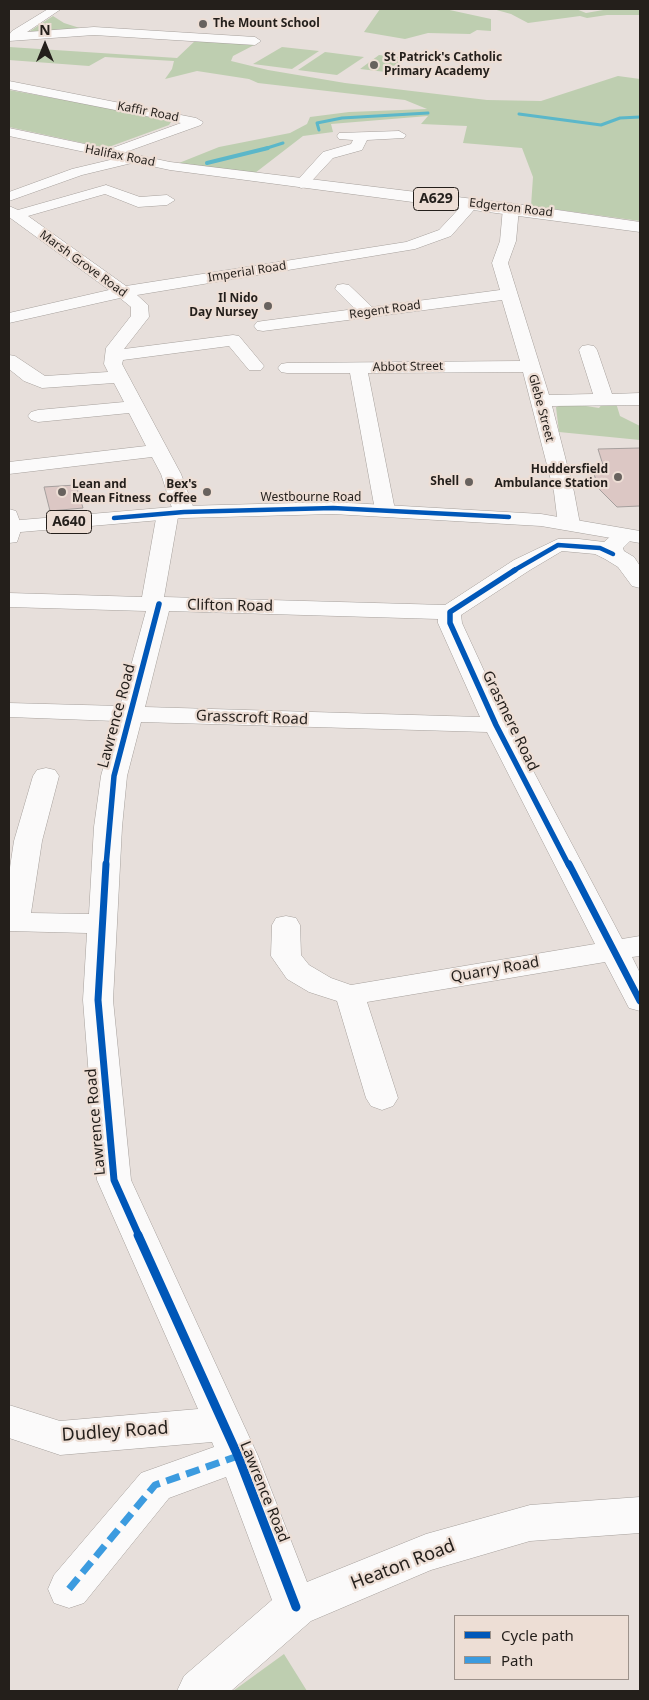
<!DOCTYPE html>
<style>
body{margin:0}
#map{position:relative;width:649px;height:1700px;overflow:hidden;background:#e7dfdb;font-family:"Noto Sans",sans-serif}
canvas{display:block}
.frame{position:absolute;inset:0;border:10px solid #241f1b;pointer-events:none}
.legend{position:absolute;left:454px;top:1615px;width:175px;height:65px;box-sizing:border-box;background:#edded5;border:1px solid #9d928b;margin:0;padding:6px 9px;list-style:none;font-size:15px;color:#241f1b}
.legend li{display:flex;align-items:center;gap:10px;height:25px}
.legend b{width:25px;border:1px solid #9d928b}
.north{position:absolute;left:20px;top:20px;width:50px;height:50px;-webkit-text-stroke:4px #edded5;paint-order:stroke;rotate:0deg;font-size:14px;font-weight:700;line-height:20px;text-align:center;color:#241f1b}
.north::after{content:'';display:block;margin:auto;width:18px;height:22px;background:#241f1b;clip-path:polygon(50% 0,100% 100%,50% 72%,0 100%)}
</style>
<div id="map">
<canvas width="649" height="1700"></canvas>
<div class="frame"></div>
<ul class="legend">
<li><b style="height:6px;background:#0057b8"></b>Cycle path</li>
<li><b style="height:6px;background:#3c9bdf"></b>Path</li>
</ul>
<div class="north">N</div>
</div>
<script>
const g = document.querySelector('canvas').getContext('2d');
g.lineJoin = 'round';
function fill(path, color) {
  g.fillStyle = color;
  g.fill(path, 'evenodd');
}
function poly(rows) {
  const path = new Path2D();
  for (const r of rows) {
    path.moveTo(r[0], r[1]);
    for (let i = 2; i < r.length; i += 2) path.lineTo(r[i], r[i + 1]);
  }
  return path;
}
function stroke(path, color, width, dash) {
  g.strokeStyle = color;
  g.lineWidth = width;
  g.lineCap = dash ? 'butt' : 'round';
  g.setLineDash(dash || []);
  g.stroke(path);
}
function label(font, color, halo, rows, align = 'center') {
  g.font = font + ' "Noto Sans",sans-serif';
  g.lineWidth = 4.5;
  g.setLineDash([]);
  g.textBaseline = 'middle';
  g.strokeStyle = halo;
  g.fillStyle = color;
  for (const [text, x, y, turn = 0] of rows) {
    g.save();
    g.translate(x, y);
    g.rotate((+turn || 0) * Math.PI / 180);
    g.textAlign = isNaN(turn) ? turn : align;
    if (halo) g.strokeText(text, 0, 0);
    g.fillText(text, 0, 0);
    g.restore();
  }
}
const green = poly([
 [380,9,445,9,491,19,491,31,477,30,470,34,428,33,405,39,364,32],
 [493,9,576,9,586,13,609,9,640,9,640,15,607,15,587,18,580,16,528,23,511,14],
 [53,16,64,23,86,30,24,35],
 [197,39,258,43,233,56,231,61,268,70,345,83,487,100,541,101,618,76,640,79,640,221,531,206,533,177,522,148,463,143,467,126,421,124,428,116,331,124,333,132,303,136,255,173,179,163,219,147,290,133,307,124,310,117,349,112,427,109,405,100,258,83,249,79,197,71,165,79,172,69,174,61,105,57,89,66,9,60,9,47,177,58],
 [282,47,319,51,292,69,253,64],
 [325,52,364,57,337,75,298,70],
 [379,55,404,58,386,72,360,69],
 [9,90,164,118,171,122,169,125,106,148,9,127],
 [567,403,599,408,603,403,616,403,620,416,640,426,640,440,559,432,556,407],
 [284,1654,307,1691,233,1691]
]);
const streamFar1 = poly([
 [519,114,601,125,620,118,640,117],
 [319,130,317,123,342,118,428,113],
 [264,149,283,143]
]);
const stream = poly([
 [207,163,268,148]
]);
const building = poly([
 [640,448,640,506,617,507,599,489,591,465,603,465,598,449,640,448],
 [76,485,83,508,50,511,44,487,76,485]
]);
const minor = poly([
 [48,9,61,9,27,32,94,27,255,37,261,41,255,45,94,35,9,41,9,35,12,31,48,9],
 [9,81,196,118,203,122,201,125,109,158,102,154,104,151,181,123,9,89,9,81],
 [399,131,406,135,404,138,367,140,362,150,333,158,306,187,301,188,294,184,323,152,351,144,353,140,339,139,337,136,339,133,399,131],
 [131,155,136,156,138,159,136,162,82,175,9,201,9,192,72,169,131,155],
 [106,185,140,197,167,195,175,200,167,205,138,207,105,194,28,216,126,286,406,242,439,230,467,200,472,198,480,203,451,236,415,249,137,295,148,305,149,317,124,349,233,335,239,336,264,366,261,370,249,370,229,346,123,360,122,364,181,474,195,512,191,516,178,517,164,597,445,605,514,560,558,539,579,539,604,542,611,536,619,535,627,536,630,541,623,548,624,551,634,557,640,566,640,588,632,586,618,567,605,559,595,554,562,551,530,570,461,615,462,623,509,725,622,939,640,936,640,956,632,957,640,973,640,1011,629,1008,605,962,367,1002,398,1098,393,1106,382,1110,371,1106,366,1098,337,1001,309,992,287,979,271,956,272,925,276,918,286,916,296,918,300,925,301,955,309,965,331,978,351,985,595,944,487,732,141,722,127,776,122,827,113,1000,131,1180,258,1456,307,1582,426,1534,530,1505,640,1497,640,1533,530,1541,431,1570,311,1621,231,1691,177,1691,184,1676,272,1600,226,1477,169,1498,84,1603,69,1608,54,1603,48,1589,54,1575,141,1473,214,1447,212,1442,60,1455,9,1438,9,1405,60,1421,198,1409,97,1180,83,1000,87,933,9,931,9,874,14,841,33,776,37,770,46,768,55,770,59,776,42,841,31,913,89,914,94,827,101,776,116,721,9,717,9,703,120,706,146,611,9,607,9,593,142,597,157,513,161,509,172,508,161,474,152,457,9,474,9,462,146,446,129,413,38,422,31,420,28,416,31,412,38,410,124,402,114,383,42,388,24,381,9,369,9,355,15,356,45,376,108,372,104,364,106,348,131,316,131,307,120,298,9,323,9,313,109,290,9,217,9,206,18,210,106,185],
 [169,611,438,619,438,623,480,717,145,707,169,611],
 [511,203,519,208,516,241,508,263,549,395,593,394,579,350,582,346,588,345,594,346,597,350,612,394,640,393,640,405,552,406,574,492,580,524,577,529,569,530,561,529,558,524,554,492,523,372,368,373,395,510,392,514,385,516,378,514,375,510,350,373,287,373,281,372,278,368,281,364,287,363,520,361,502,300,263,331,257,330,254,326,257,322,263,321,355,309,335,289,337,285,343,284,349,285,372,307,500,290,492,263,500,241,503,208,511,203],
 [9,509,16,511,22,527,17,542,9,543,9,509]
]);
const highway = poly([
 [9,128,170,162,523,205,640,222,640,232,170,170,9,136,9,128],
 [333,502,541,514,640,531,640,543,541,526,333,514,184,518,9,533,9,521,184,506,333,502]
]);
const quiet = poly([
 [69,1589,155,1485,238,1456]
]);
const cyclewayFar3 = poly([
 [114,518,184,512,333,508,509,517],
 [513,571,558,545,600,548,613,554]
]);
const cyclewayFar2 = poly([
 [515,570,450,612,450,623,496,725,569,866],
 [106,866,114,776,159,604]
]);
const cyclewayFar1 = poly([
 [106,864,98,1000,114,1180,139,1236],
 [569,864,640,1001]
]);
const cycleway = poly([
 [138,1235,238,1456,296,1607]
]);
const markers = [
 [203,24,5,"#68625e"],
 [374,65,5,"#68625e"],
 [268,306,5,"#68625e"],
 [618,477,5,"#68625e"],
 [469,482,5,"#68625e"],
 [62,492,5,"#68625e"],
 [207,492,5,"#68625e"]
];
const farPoinames = [
 ["The Mount School",213,24,"left"],
 ["St Patrick's Catholic",384,58,"left"],
 ["Primary Academy",384,72,"left"],
 ["Il Nido",258,299],
 ["Day Nursey",258,313],
 ["Huddersfield",608,470],
 ["Ambulance Station",608,484],
 ["Shell",459,482],
 ["Lean and",72,485,"left"],
 ["Mean Fitness",72,499,"left"],
 ["Bex's",197,485],
 ["Coffee",197,499]
];
const farStreetnames = [
 ["Kaffir Road",148,112,11],
 ["Halifax Road",120,156,11],
 ["Edgerton Road",511,208,7],
 ["Marsh Grove Road",83,264,36],
 ["Imperial Road",247,272,-9],
 ["Regent Road",385,310,-8],
 ["Abbot Street",408,367,-1],
 ["Glebe Street",541,408,75],
 ["Westbourne Road",311,498]
];
const shields = [
 [436,199,45],
 [69,522,45]
];
const shieldNames = [
 ["A629",436,199],
 ["A640",69,522]
];
const streetNames = [
 ["Clifton Road",230,606,1],
 ["Lawrence Road",117,716,-75],
 ["Grasscroft Road",252,718,2],
 ["Grasmere Road",510,721,64],
 ["Quarry Road",495,970,-10],
 ["Lawrence Road",96,1122,-95],
 ["Lawrence Road",264,1492,68]
];
const nearStreetnames = [
 ["Dudley Road",115,1432,-4],
 ["Heaton Road",403,1565,-21]
];
fill(green, '#beceb0');
stroke(streamFar1, '#5bb7c9', 3);
stroke(stream, '#5bb7c9', 4);
fill(building, '#dcc7c4');
stroke(building, '#a59f9d', 1);
stroke(minor, '#a6a09c', 1);
stroke(highway, '#a6a09c', 1);
fill(minor, '#fbfafa');
fill(highway, '#fbfafa');
stroke(quiet, '#3c9bdf', 7, [14, 7]);
stroke(cyclewayFar3, '#0057b8', 4.5);
stroke(cyclewayFar2, '#0057b8', 5.5);
stroke(cyclewayFar1, '#0057b8', 7);
stroke(cycleway, '#0057b8', 9);
for (const [x, y, r, color] of markers) {
  const dot = new Path2D();
  dot.arc(x, y, r, 0, 2 * Math.PI);
  g.fillStyle = color;
  g.fill(dot);
  stroke(dot, '#edded5', 2);
}
label('bold 12px', '#241f1b', '#edded5', farPoinames, 'right');
label('12px', '#241f1b', '#edded5', farStreetnames);
for (const [x, y, w] of shields) {
  const box = new Path2D();
  box.roundRect(x - w / 2, y - 11.5, w, 23, 4);
  g.fillStyle = '#edded5';
  g.fill(box);
  stroke(box, '#241f1b', 1);
}
label('bold 14px', '#241f1b', null, shieldNames);
label('15px', '#241f1b', '#edded5', streetNames);
label('18px', '#241f1b', '#edded5', nearStreetnames);
</script>
